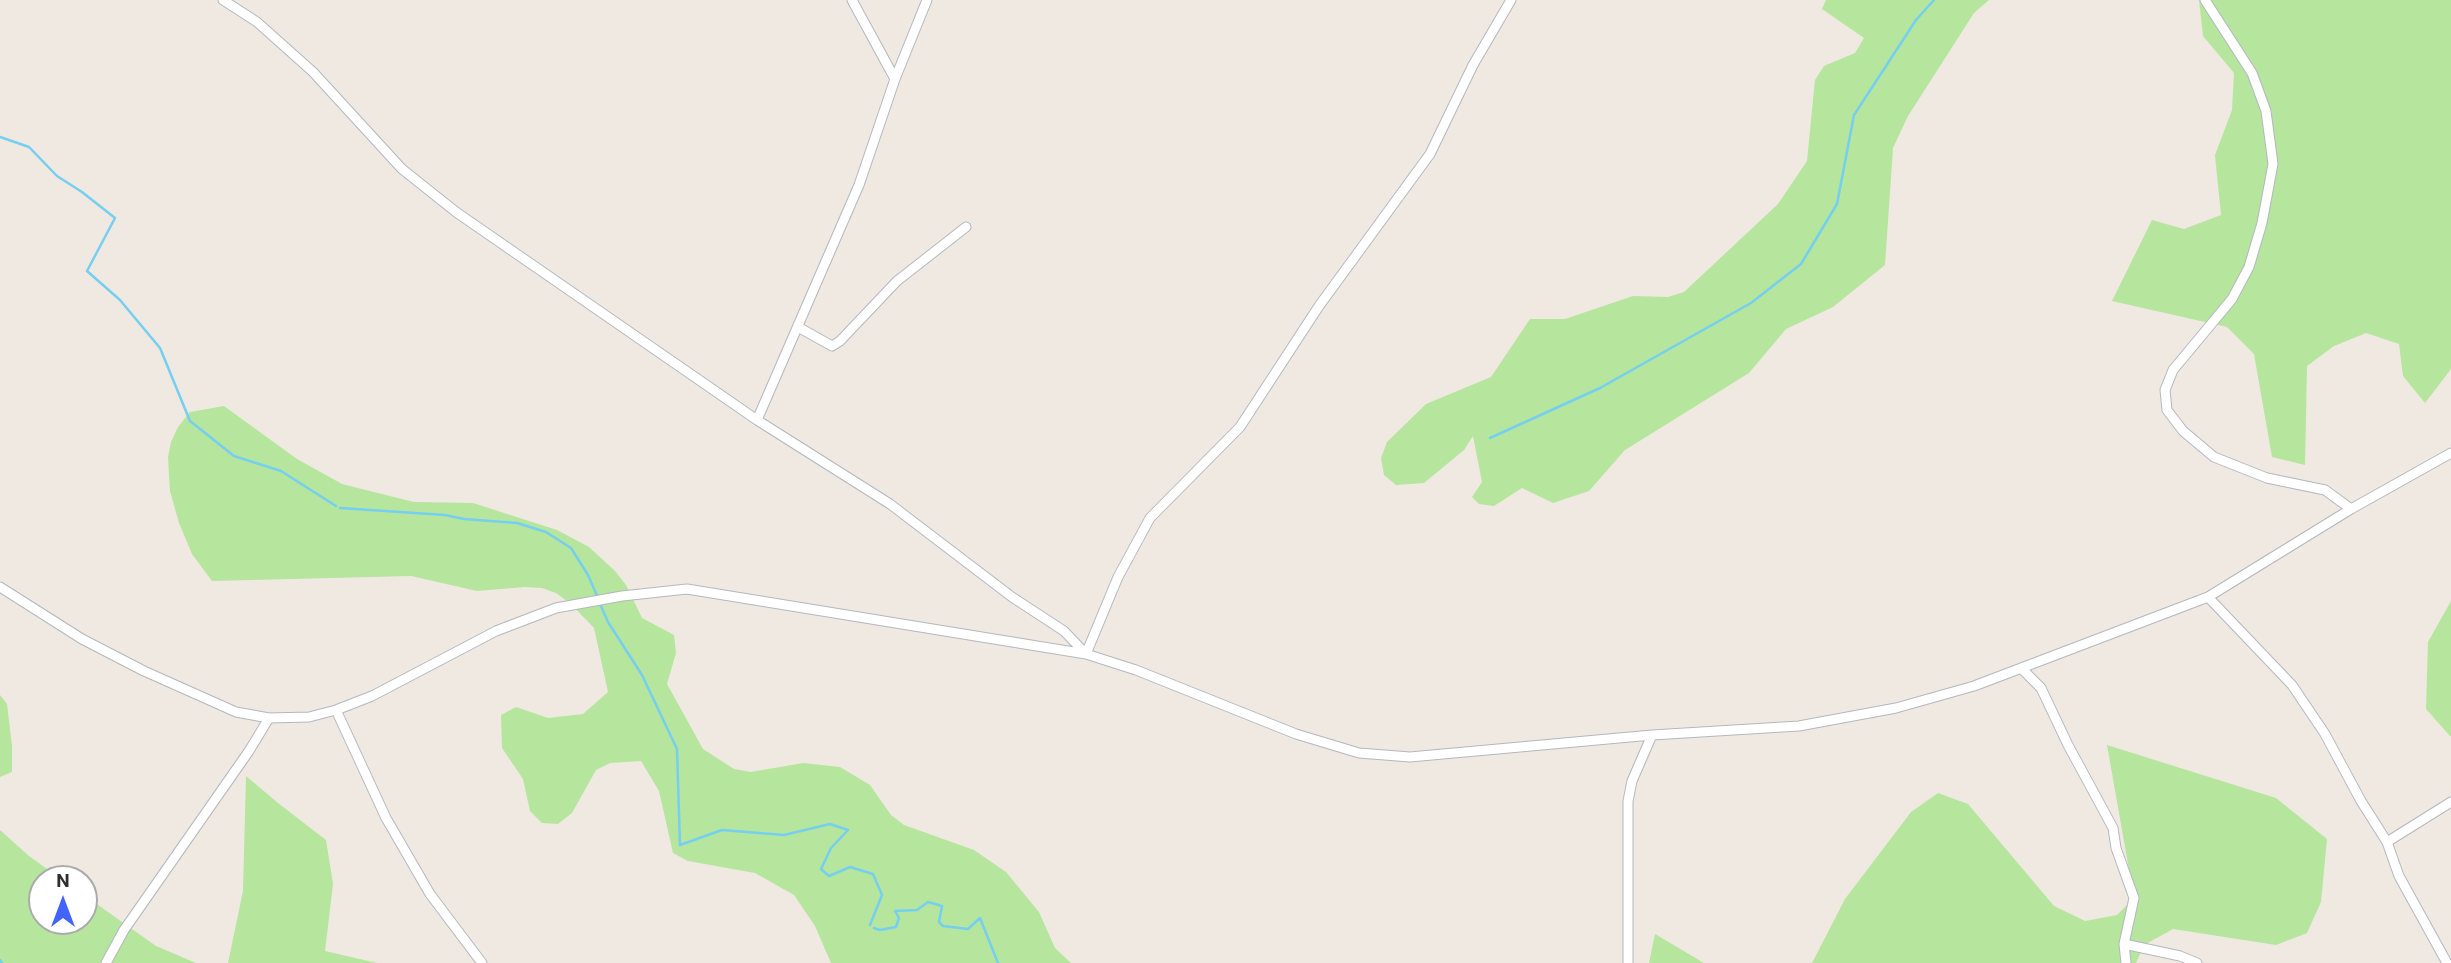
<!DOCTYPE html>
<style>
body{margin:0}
#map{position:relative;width:2451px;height:963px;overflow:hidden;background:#efe9e1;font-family:Roboto,sans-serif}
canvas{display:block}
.north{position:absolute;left:28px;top:865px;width:70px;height:70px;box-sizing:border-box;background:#fff;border:2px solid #ababab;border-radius:50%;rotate:0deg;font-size:19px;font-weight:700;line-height:28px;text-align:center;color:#2e2e2e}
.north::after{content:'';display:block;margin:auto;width:24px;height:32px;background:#4264fb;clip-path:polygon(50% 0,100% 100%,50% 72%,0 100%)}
</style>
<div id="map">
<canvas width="2451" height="963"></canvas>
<div class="north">N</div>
</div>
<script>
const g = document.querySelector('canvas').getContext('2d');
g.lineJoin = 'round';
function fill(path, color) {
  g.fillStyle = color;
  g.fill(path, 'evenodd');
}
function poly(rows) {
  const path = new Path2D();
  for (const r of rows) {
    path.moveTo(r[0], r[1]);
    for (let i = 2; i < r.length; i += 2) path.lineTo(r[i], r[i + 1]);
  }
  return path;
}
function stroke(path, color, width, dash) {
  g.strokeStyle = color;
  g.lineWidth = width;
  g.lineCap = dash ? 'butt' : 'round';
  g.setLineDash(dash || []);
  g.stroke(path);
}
const green = poly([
 [1826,0,1989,0,1974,13,1908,116,1893,148,1885,265,1833,307,1786,329,1749,373,1625,450,1589,491,1553,503,1522,488,1494,506,1479,504,1472,497,1482,482,1473,436,1464,450,1424,483,1396,485,1384,475,1381,458,1387,442,1426,404,1491,377,1530,319,1565,319,1633,296,1668,297,1684,292,1778,204,1807,161,1815,80,1824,66,1855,53,1864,38,1822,9],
 [2199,0,2451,0,2451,369,2425,403,2403,376,2399,344,2366,333,2334,346,2307,366,2305,465,2272,457,2254,354,2227,327,2112,301,2152,220,2184,229,2221,215,2215,155,2232,110,2234,73,2203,36],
 [224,406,297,459,342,484,414,502,473,503,557,530,589,547,615,571,626,585,642,618,674,635,676,653,667,684,703,749,734,769,751,772,803,763,840,767,870,785,891,815,904,825,974,850,1006,872,1039,912,1055,948,1071,963,831,963,815,926,794,895,755,873,688,861,673,853,659,791,641,761,610,763,596,770,572,813,558,824,542,823,530,811,523,779,502,748,501,715,516,707,548,718,583,714,608,692,594,628,571,604,556,593,542,588,525,587,477,591,411,576,212,581,192,554,179,523,170,491,168,457,171,442,178,427,190,412],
 [2451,601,2451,736,2450,736,2426,709,2428,642],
 [0,695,7,704,12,746,12,772,0,777],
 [2107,745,2276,798,2327,839,2321,902,2307,933,2276,945,2173,929,2144,945,2136,963,1812,963,1845,899,1911,812,1938,793,1968,804,2054,906,2085,921,2117,915,2134,898],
 [246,776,278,803,326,840,333,884,325,951,377,963,228,963,243,891],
 [0,830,29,856,61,879,42,879,42,921,84,921,84,895,156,946,196,963,0,963],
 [1655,934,1704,963,1649,963]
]);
const stream = poly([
 [0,137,29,147,57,176,82,192,115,218,87,271,120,300,160,348,190,421,234,456,281,471,336,506],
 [1490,438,1600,388,1751,303,1801,264,1837,204,1854,115,1916,20,1934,0],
 [340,508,445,515,464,519,517,523,546,532,571,548,588,575,598,598],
 [600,604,608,622,642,675,677,749,680,845,722,830,784,835,830,824,848,830,831,848,821,869,829,876,850,867,873,874,882,895,870,925],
 [874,928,880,930,896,927,899,918,895,911,917,910,928,902,942,906,939,922,943,926,968,929,980,918,998,963],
 [0,960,2,963]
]);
const minor = poly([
 [223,0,257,22,313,72,402,169,456,212,757,420,890,504,1012,597,1064,631,1086,654],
 [852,0,895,79],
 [2205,0,2252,73,2266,111,2273,164,2262,223,2249,267,2232,299,2173,370,2165,390,2167,410,2183,431,2214,457,2267,478,2325,490,2351,509],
 [798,327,832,346,840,341,897,281,966,227],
 [757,420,859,185,895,79,927,0],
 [0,587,82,639,144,671,236,712,269,718,309,717,336,710,372,696,496,631,556,608,622,596,687,589,1086,654,1136,670,1296,734,1359,753,1410,757,1652,735,1799,726,1896,708,1974,686,2208,597,2351,509,2451,453],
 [2208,597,2292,685,2325,734,2361,801,2387,842,2399,876,2447,963],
 [1086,654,1118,577,1150,518,1240,427,1319,306,1430,154,1473,65,1511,0],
 [2021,668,2041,688,2068,745,2113,828,2116,848,2134,898,2124,944,2126,963],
 [336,710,386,818,430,894,482,963],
 [2387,842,2451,802],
 [2124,944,2180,956,2197,963],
 [106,963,124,930,249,751,269,718],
 [1628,963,1628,801,1632,781,1652,735]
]);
fill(green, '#b6e59e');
stroke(stream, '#75cff0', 2.5);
stroke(minor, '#b4b7c1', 11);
stroke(minor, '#fff', 9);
</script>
